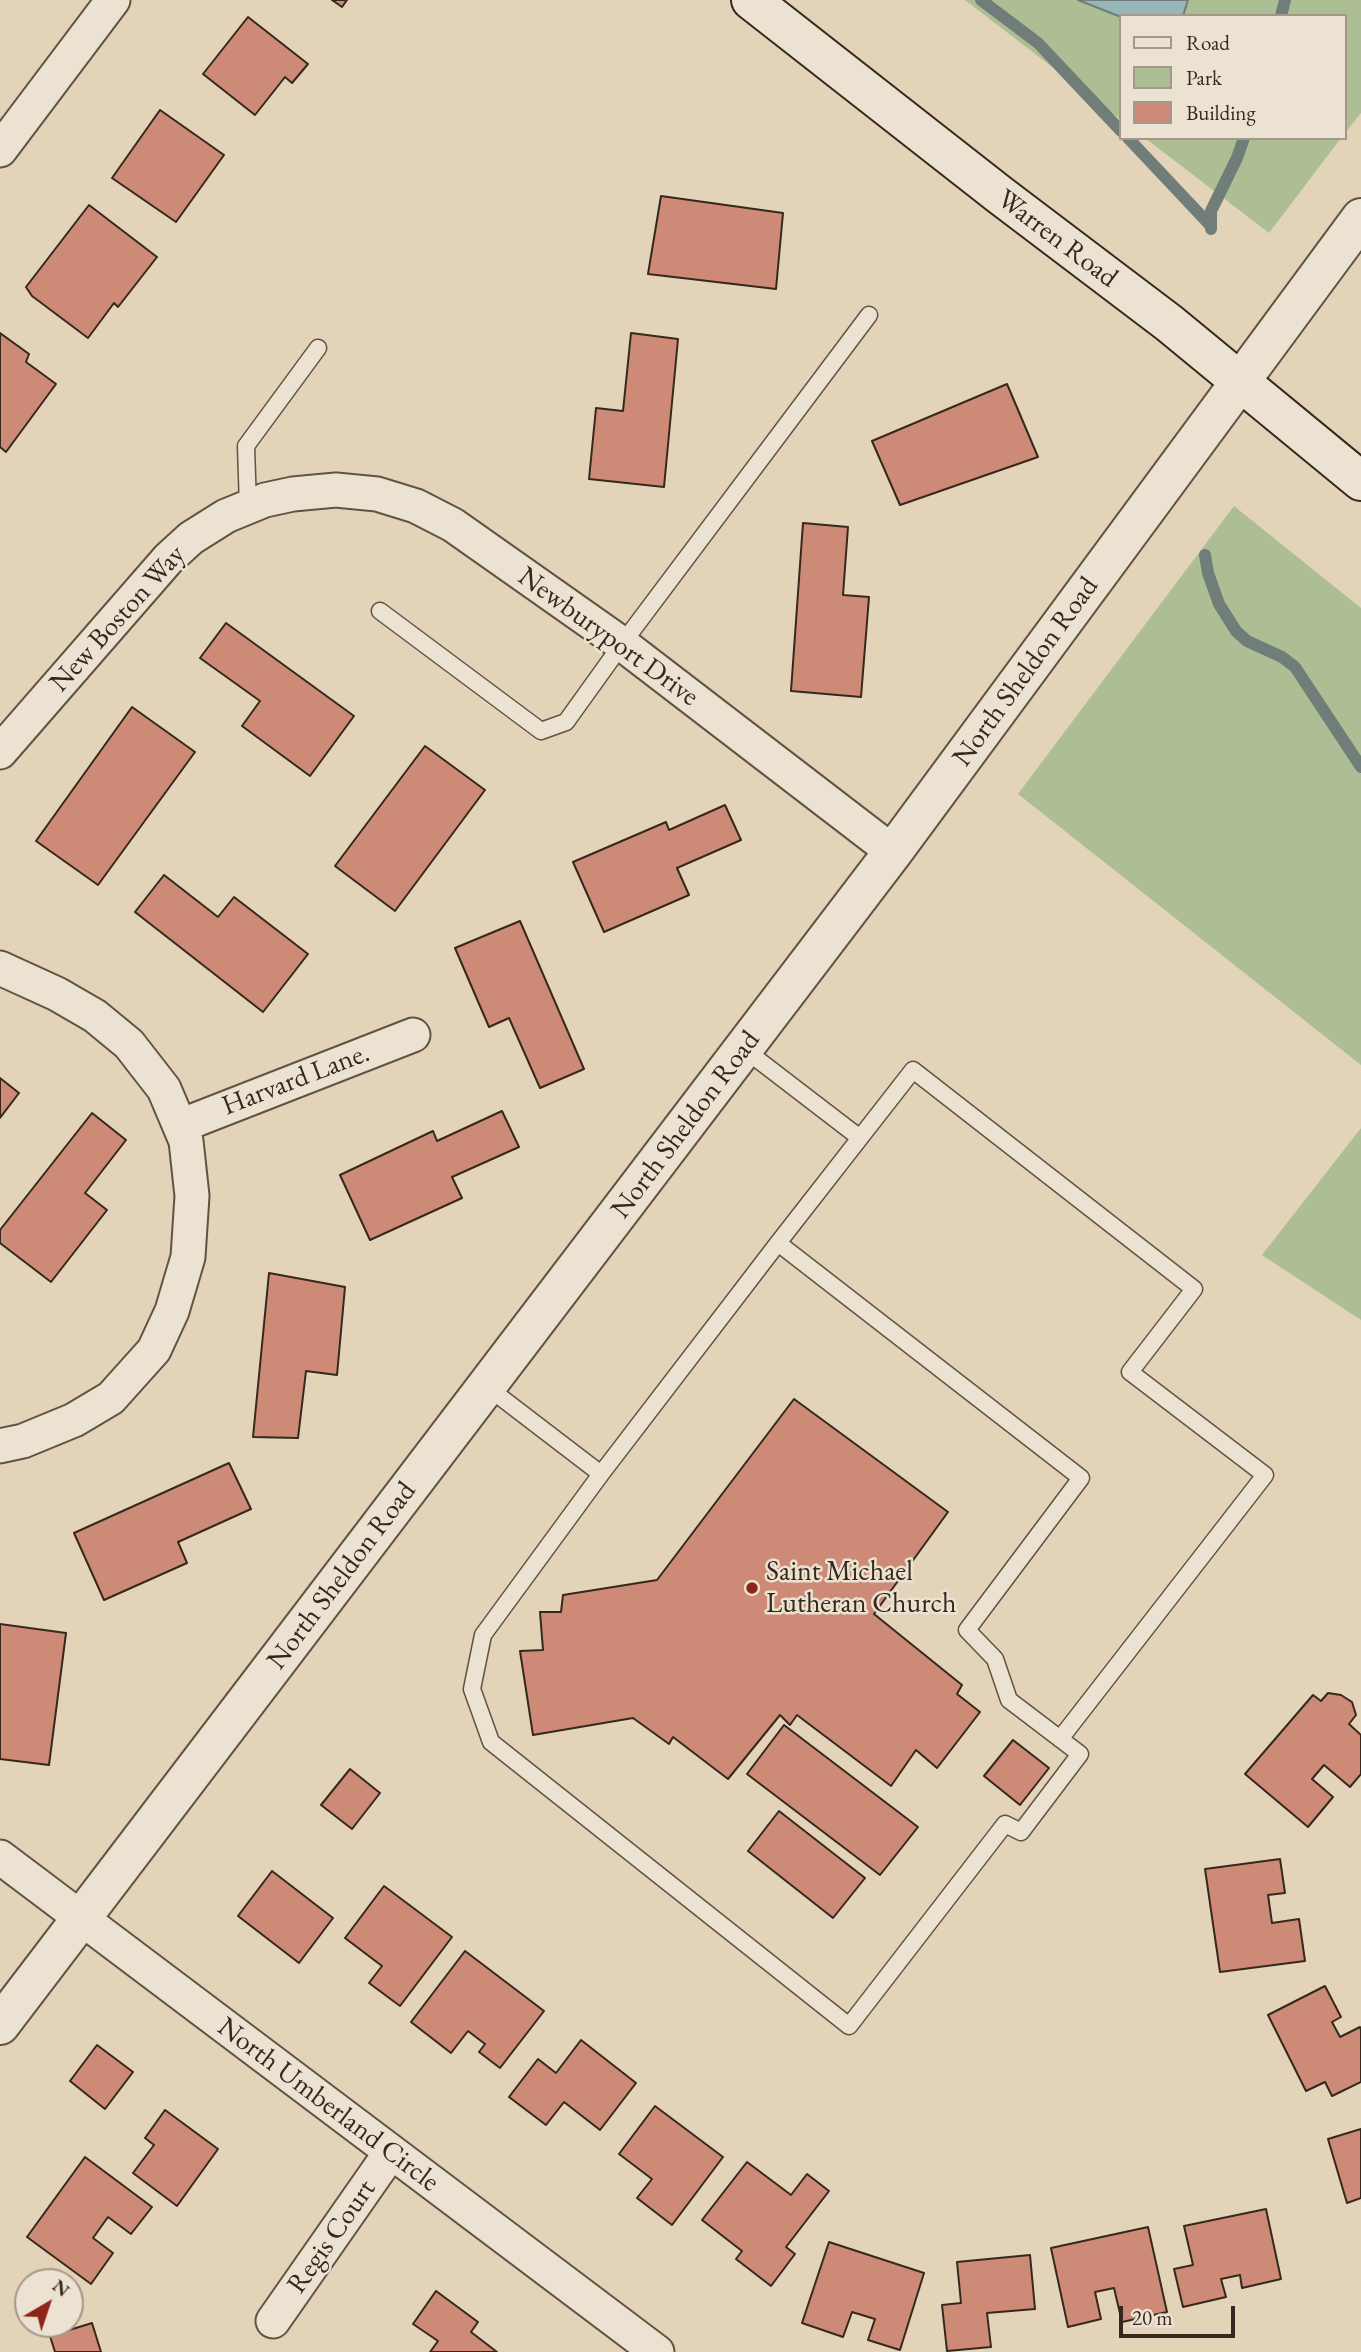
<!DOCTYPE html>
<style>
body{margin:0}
#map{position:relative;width:1361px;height:2352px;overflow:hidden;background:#e2d3b9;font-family:"EB Garamond",serif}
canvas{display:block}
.legend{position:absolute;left:1119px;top:14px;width:228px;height:126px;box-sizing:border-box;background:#ece2d2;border:2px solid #a39889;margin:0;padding:9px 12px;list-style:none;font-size:21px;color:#36281c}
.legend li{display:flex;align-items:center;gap:14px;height:35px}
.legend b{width:35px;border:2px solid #a39889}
.north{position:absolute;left:14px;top:2268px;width:70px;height:70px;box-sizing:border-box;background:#ece2d2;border:2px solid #a39889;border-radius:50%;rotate:39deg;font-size:19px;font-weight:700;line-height:28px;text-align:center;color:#36281c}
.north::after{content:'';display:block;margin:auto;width:24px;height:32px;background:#8f2418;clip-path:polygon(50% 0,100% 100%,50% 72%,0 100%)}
.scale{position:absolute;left:1119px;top:2306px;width:116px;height:32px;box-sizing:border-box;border:4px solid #36281c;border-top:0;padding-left:9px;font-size:21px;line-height:24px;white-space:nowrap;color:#36281c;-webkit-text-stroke:5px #ece2d2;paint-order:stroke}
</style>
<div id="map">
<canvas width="1361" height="2352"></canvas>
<ul class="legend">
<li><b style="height:9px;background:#ece2d2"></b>Road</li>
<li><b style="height:19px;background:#adbe94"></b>Park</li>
<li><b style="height:19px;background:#cd8b77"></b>Building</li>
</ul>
<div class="north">N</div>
<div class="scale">20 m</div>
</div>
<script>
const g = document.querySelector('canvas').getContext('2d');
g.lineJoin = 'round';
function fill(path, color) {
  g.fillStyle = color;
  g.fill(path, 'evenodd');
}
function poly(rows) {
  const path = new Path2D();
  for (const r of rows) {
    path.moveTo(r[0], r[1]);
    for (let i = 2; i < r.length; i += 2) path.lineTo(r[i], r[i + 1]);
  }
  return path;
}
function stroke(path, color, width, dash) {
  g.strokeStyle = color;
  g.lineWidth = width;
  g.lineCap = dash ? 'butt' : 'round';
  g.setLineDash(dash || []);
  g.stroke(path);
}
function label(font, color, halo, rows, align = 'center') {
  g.font = font + ' "EB Garamond",serif';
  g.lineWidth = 5;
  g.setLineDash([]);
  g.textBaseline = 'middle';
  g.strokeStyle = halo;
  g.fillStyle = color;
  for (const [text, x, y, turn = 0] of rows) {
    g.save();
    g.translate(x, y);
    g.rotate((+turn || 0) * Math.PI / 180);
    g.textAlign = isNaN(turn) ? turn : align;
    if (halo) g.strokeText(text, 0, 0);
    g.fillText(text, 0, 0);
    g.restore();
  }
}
const green = poly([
 [965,0,1361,0,1361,113,1345,133,1345,16,1121,16,1121,120],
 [1145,138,1341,138,1269,233],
 [1234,506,1361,608,1361,1065,1018,794],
 [1361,1128,1361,1320,1262,1255]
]);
const water = poly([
 [1078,0,1188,0,1183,16,1121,17,1078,0]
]);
const stream = poly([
 [981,0,1038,43,1121,131],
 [1281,16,1285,0],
 [1128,138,1210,225],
 [1211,229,1211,211,1237,158,1244,138],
 [1205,555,1208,573,1219,604,1236,631,1247,641,1282,657,1295,667,1361,767]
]);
const building = poly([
 [332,0,347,0,342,7,332,0],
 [248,17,308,64,292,83,285,77,255,115,203,74,248,17],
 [160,110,224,155,176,222,112,178,160,110],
 [661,196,783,213,776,289,648,274,661,196],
 [89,205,157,257,118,307,114,303,88,338,32,296,26,287,89,205],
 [0,333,29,354,26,362,56,384,6,452,0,447,0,333],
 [631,333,678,339,664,487,589,479,596,408,623,411,631,333],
 [1007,384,1038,457,900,505,872,441,1007,384],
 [803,523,848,527,843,595,869,597,861,697,791,691,803,523],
 [226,623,354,716,310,776,242,726,260,701,200,658,226,623],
 [132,707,195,752,98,885,36,841,132,707],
 [425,746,485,790,395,911,335,866,425,746],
 [725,805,741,840,677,868,689,895,604,932,573,862,666,822,669,830,725,805],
 [164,875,218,917,234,897,308,954,263,1012,135,912,164,875],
 [520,921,584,1069,540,1088,509,1018,489,1027,455,948,520,921],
 [0,1078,19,1093,0,1118,0,1078],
 [502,1111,519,1147,452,1177,462,1198,370,1240,340,1175,433,1131,437,1141,502,1111],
 [92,1113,126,1140,85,1193,107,1210,51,1282,0,1243,0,1230,92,1113],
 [269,1273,345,1287,337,1375,306,1371,298,1438,253,1437,269,1273],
 [794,1399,948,1512,874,1614,962,1685,957,1694,980,1712,937,1768,916,1750,891,1786,797,1715,790,1725,780,1715,728,1779,673,1737,669,1744,633,1718,533,1735,520,1651,543,1650,540,1612,561,1612,563,1595,657,1580,794,1399],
 [229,1463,251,1509,178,1542,187,1563,104,1600,74,1533,229,1463],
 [0,1624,66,1633,49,1765,0,1759,0,1624],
 [1328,1693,1341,1695,1352,1702,1356,1715,1349,1724,1361,1735,1361,1774,1350,1787,1324,1765,1312,1779,1333,1797,1308,1827,1245,1774,1313,1695,1321,1701,1328,1693],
 [784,1725,918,1827,880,1875,747,1774,784,1725],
 [1013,1740,1049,1768,1020,1805,984,1776,1013,1740],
 [350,1769,380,1793,352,1829,321,1805,350,1769],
 [779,1811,865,1878,833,1918,748,1851,779,1811],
 [1280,1859,1285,1893,1268,1895,1272,1923,1299,1919,1305,1961,1220,1972,1205,1869,1280,1859],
 [272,1871,333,1918,299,1963,238,1916,272,1871],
 [384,1886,452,1937,400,2006,369,1983,382,1966,345,1938,384,1886],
 [465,1951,544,2011,500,2068,479,2052,485,2044,468,2031,451,2053,411,2022,465,1951],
 [1325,1986,1341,2017,1332,2022,1340,2037,1360,2027,1361,2030,1361,2082,1332,2096,1325,2082,1306,2091,1268,2015,1325,1986],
 [581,2040,636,2083,600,2130,564,2102,546,2125,509,2097,538,2059,556,2073,581,2040],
 [97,2045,133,2072,105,2109,70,2081,97,2045],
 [655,2106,723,2157,672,2225,637,2198,652,2179,619,2154,655,2106],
 [165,2110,218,2149,177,2206,133,2173,154,2145,145,2138,165,2110],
 [1361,2129,1361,2198,1347,2203,1328,2139,1361,2129],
 [85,2157,152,2207,131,2234,108,2217,93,2238,113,2253,91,2284,27,2237,85,2157],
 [747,2162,791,2195,807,2174,829,2191,786,2247,795,2254,771,2286,736,2259,742,2251,702,2220,747,2162],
 [1266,2209,1281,2279,1242,2288,1240,2275,1221,2279,1226,2297,1183,2307,1174,2269,1193,2265,1184,2226,1266,2209],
 [1148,2227,1167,2312,1122,2322,1114,2288,1095,2292,1101,2319,1068,2327,1051,2248,1148,2227],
 [829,2242,924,2273,900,2350,868,2340,875,2319,852,2312,843,2337,802,2323,829,2242],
 [1030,2255,1035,2309,987,2313,991,2347,947,2351,942,2305,961,2303,957,2262,1030,2255],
 [436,2291,478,2322,471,2332,497,2352,430,2352,438,2341,413,2324,436,2291],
 [92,2323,101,2352,55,2352,50,2336,92,2323]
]);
const service = poly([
 [248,507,246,446,318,348],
 [380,611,541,731,566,722,622,644,869,315],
 [744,1049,860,1138],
 [778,1243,1081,1478,967,1630,995,1659,1009,1700,1080,1754,1021,1832,1005,1824,849,2026,491,1742,472,1689,483,1635,601,1474,778,1243,913,1070,1194,1289,1130,1372,1265,1475,1060,1739],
 [486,1386,601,1474]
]);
const minor = poly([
 [0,150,113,0],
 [0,752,168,559,191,538,226,516,265,500,293,494,336,490,377,494,416,506,453,525,622,644,893,852],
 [0,968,57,994,95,1016,129,1044,164,1089,186,1141,192,1196,188,1257,172,1311,154,1350,111,1398,74,1420,23,1441,0,1446],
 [180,1126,413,1035],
 [0,1857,657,2352],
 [273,2321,391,2152]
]);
const tertiary = poly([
 [0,2025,893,852,1361,218]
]);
const secondary = poly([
 [751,0,1000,195,1169,323,1361,481]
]);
const markers = [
 [752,1588,7,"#8f2418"]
];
const streetNames = [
 ["Warren Road",1057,239,37],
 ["New Boston Way",118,619,-48],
 ["Newburyport Drive",608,637,36],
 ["North Sheldon Road",1026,672,-54],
 ["Harvard Lane.",296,1080,-21],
 ["North Sheldon Road",686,1125,-53],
 ["North Sheldon Road",342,1576,-53],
 ["North Umberland Circle",328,2105,37],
 ["Regis Court",332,2237,-55]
];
const poiNames = [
 ["Saint Michael",766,1572],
 ["Lutheran Church",766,1604]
];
fill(green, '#adbe94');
fill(water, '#96b6b7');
stroke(water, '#707d79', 2);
stroke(stream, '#707d79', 12);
fill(building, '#cd8b77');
stroke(building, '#36281c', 2);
stroke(service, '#615343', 19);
stroke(minor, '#615343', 37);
stroke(tertiary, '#615343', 42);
stroke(secondary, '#36281c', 42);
stroke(service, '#ece2d2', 16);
stroke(minor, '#ece2d2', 33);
stroke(tertiary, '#ece2d2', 38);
stroke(secondary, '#ece2d2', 38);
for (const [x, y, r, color] of markers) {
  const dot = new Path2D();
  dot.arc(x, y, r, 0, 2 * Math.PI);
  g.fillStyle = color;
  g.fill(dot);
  stroke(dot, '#ece2d2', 2.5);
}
label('28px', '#36281c', '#ece2d2', streetNames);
label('28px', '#36281c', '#ece2d2', poiNames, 'left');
</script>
